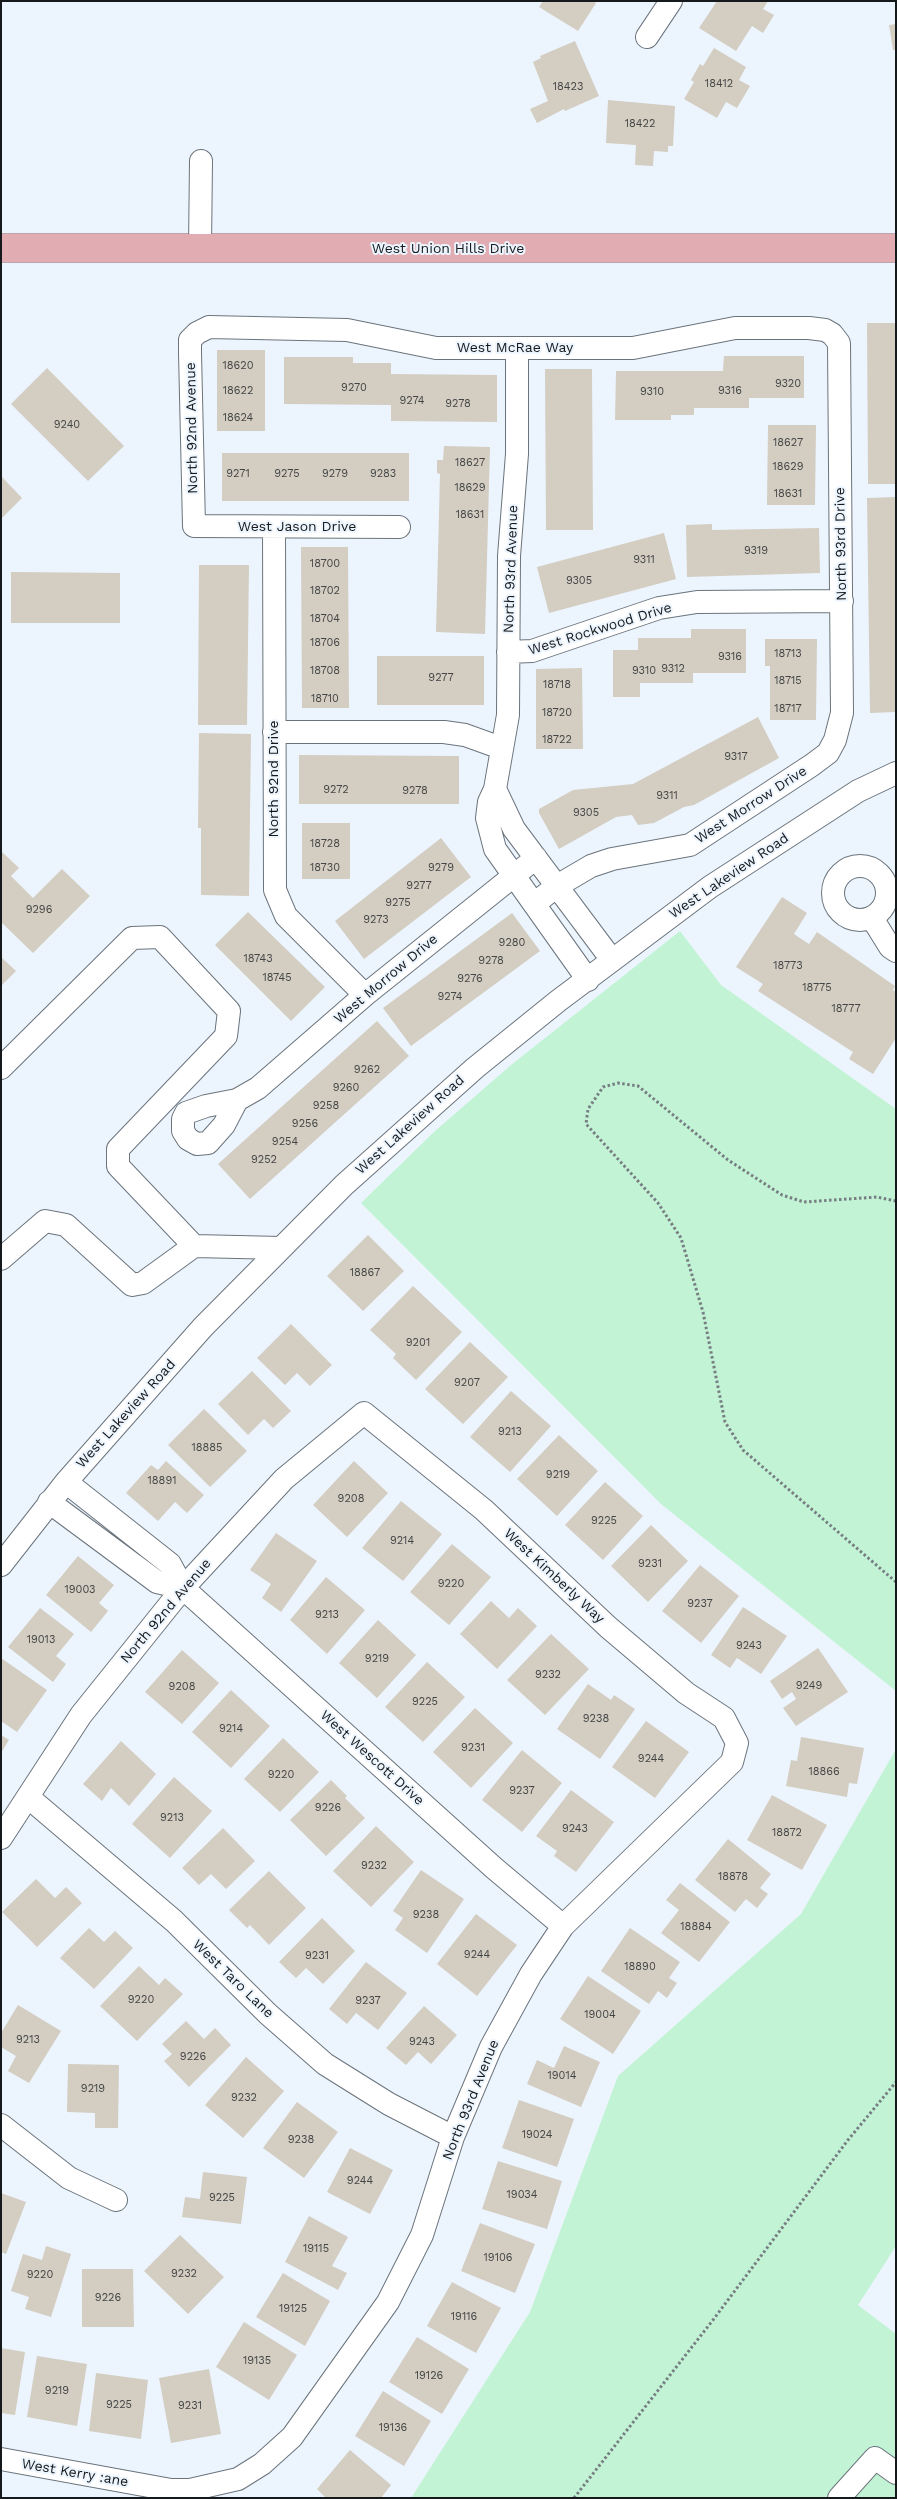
<!DOCTYPE html>
<style>
body{margin:0}
#map{position:relative;width:897px;height:2499px;overflow:hidden;background:#ecf5fe;font-family:"Work Sans",sans-serif}
canvas{display:block}
.frame{position:absolute;inset:0;border:2px solid #15191c;pointer-events:none}
</style>
<div id="map">
<canvas width="897" height="2499"></canvas>
<div class="frame"></div>
</div>
<script>
const g = document.querySelector('canvas').getContext('2d');
g.lineJoin = 'round';
function fill(path, color) {
  g.fillStyle = color;
  g.fill(path, 'evenodd');
}
function poly(rows) {
  const path = new Path2D();
  for (const r of rows) {
    if (r.length === 3) {
      path.moveTo(r[0] + r[2], r[1]);
      path.arc(r[0], r[1], r[2], 0, 2 * Math.PI);
      continue;
    }
    path.moveTo(r[0], r[1]);
    for (let i = 2; i < r.length; i += 2) path.lineTo(r[i], r[i + 1]);
  }
  return path;
}
function stroke(path, color, width, dash) {
  g.strokeStyle = color;
  g.lineWidth = width;
  g.lineCap = dash ? 'butt' : 'round';
  g.setLineDash(dash || []);
  g.stroke(path);
}
function label(font, color, halo, rows, align = 'center') {
  g.font = font + ' "Work Sans",sans-serif';
  g.lineWidth = 4;
  g.setLineDash([]);
  g.textBaseline = 'middle';
  g.strokeStyle = halo;
  g.fillStyle = color;
  for (const [text, x, y, turn = 0] of rows) {
    g.save();
    g.translate(x, y);
    g.rotate((+turn || 0) * Math.PI / 180);
    g.textAlign = isNaN(turn) ? turn : align;
    if (halo) g.strokeText(text, 0, 0);
    g.fillText(text, 0, 0);
    g.restore();
  }
}
const green = poly([
 [680,931,721,985,896,1109,896,1691,661,1504,361,1203,435,1131,511,1065],
 [896,1749,896,2246,858,2305,896,2334,896,2498,411,2498,530,2312,618,2076,801,1914]
]);
const building = poly([
 [543,1,594,1,596,3,578,31,539,7],
 [717,1,768,1,763,9,774,15,763,33,752,26,736,51,699,28],
 [896,24,896,50,893,50,889,25],
 [575,41,599,96,565,111,564,109,537,123,530,109,548,101,533,62,541,58,540,56],
 [714,48,746,67,739,80,750,86,737,108,726,102,717,118,684,99,694,82,691,80,700,64,703,66],
 [608,100,675,106,673,146,668,146,668,152,654,151,653,166,635,165,636,145,606,143],
 [867,323,896,323,896,484,868,484],
 [217,350,265,350,265,431,217,431],
 [724,356,804,356,804,398,749,398,749,408,694,408,694,415,671,415,671,420,615,420,616,371,723,371],
 [284,357,353,357,353,363,391,363,391,374,497,375,497,422,391,421,391,405,284,404],
 [47,368,124,446,88,481,11,404],
 [545,369,592,369,593,530,546,530],
 [768,425,816,425,815,505,767,505],
 [444,446,490,447,485,634,436,632,440,474,437,473,437,460,443,460],
 [222,453,409,453,409,501,222,501],
 [1,476,22,498,1,519],
 [896,497,896,712,870,713,867,498],
 [712,524,712,530,819,528,820,573,687,577,686,525],
 [664,533,676,579,549,613,537,567],
 [301,547,348,547,349,708,302,708],
 [199,565,249,565,247,725,198,725],
 [11,572,120,573,120,623,11,623],
 [691,629,746,629,746,673,693,673,693,683,640,683,640,697,613,697,613,650,638,650,638,638,691,638],
 [765,639,817,639,816,720,770,720,770,666,765,666],
 [377,656,484,656,484,705,377,705],
 [582,668,583,749,536,749,536,669],
 [758,717,779,758,694,805,684,807,654,823,638,825,632,815,616,817,559,849,539,813,539,809,573,790,633,784],
 [199,733,251,734,249,896,201,895,201,828,198,828],
 [299,755,459,756,459,804,299,804],
 [302,823,350,823,350,879,302,879],
 [441,838,471,877,364,959,335,921],
 [1,851,19,868,11,876,33,898,62,869,90,896,33,953,1,922],
 [782,897,807,913,794,934,809,944,817,932,895,986,893,990,896,992,896,1038,873,1074,849,1059,853,1052,758,991,763,984,736,967],
 [248,912,325,987,291,1021,215,945],
 [512,913,540,951,411,1046,383,1008],
 [1,957,16,971,1,986],
 [377,1021,409,1056,250,1199,218,1164],
 [368,1235,404,1271,363,1311,327,1276],
 [413,1286,462,1332,416,1380,393,1358,396,1354,370,1330],
 [291,1324,332,1365,310,1386,297,1373,285,1385,257,1358],
 [470,1342,508,1377,463,1424,425,1389],
 [252,1371,291,1411,273,1428,264,1419,248,1435,218,1404],
 [511,1391,551,1426,510,1472,470,1437],
 [204,1409,247,1451,210,1487,168,1445],
 [559,1435,598,1471,557,1516,517,1479],
 [166,1461,204,1495,187,1513,175,1502,158,1521,126,1493,151,1465,158,1470],
 [354,1461,388,1493,347,1537,313,1505],
 [605,1482,643,1516,603,1560,565,1525],
 [401,1501,442,1534,403,1581,362,1548],
 [651,1525,688,1561,648,1602,611,1566],
 [276,1533,317,1561,281,1612,262,1598,271,1584,250,1570],
 [452,1544,491,1577,449,1625,410,1592],
 [78,1556,114,1585,99,1603,108,1611,91,1632,46,1595],
 [700,1565,739,1596,701,1643,662,1611],
 [326,1577,365,1610,327,1654,290,1620],
 [491,1601,509,1618,518,1608,537,1626,497,1669,460,1634],
 [743,1607,787,1636,761,1674,737,1658,730,1668,711,1655],
 [40,1608,74,1634,56,1656,66,1664,53,1682,8,1647],
 [378,1620,416,1655,377,1698,339,1663],
 [551,1634,589,1669,545,1715,507,1680],
 [818,1648,848,1692,796,1726,783,1708,796,1699,792,1692,782,1699,770,1681],
 [182,1650,219,1683,182,1724,145,1692],
 [1,1658,47,1690,17,1732,1,1721],
 [427,1662,465,1697,423,1742,385,1707],
 [588,1684,611,1700,614,1695,635,1709,600,1759,557,1729],
 [231,1690,270,1726,231,1768,192,1732],
 [475,1708,513,1743,471,1788,433,1752],
 [646,1721,689,1752,655,1798,612,1767],
 [1,1735,9,1740,1,1753],
 [801,1737,864,1748,857,1784,849,1783,847,1797,786,1786,791,1760,797,1761],
 [283,1738,319,1772,280,1812,244,1779],
 [121,1741,156,1774,129,1806,111,1788,102,1801,83,1784],
 [522,1750,562,1783,522,1832,482,1800],
 [174,1777,212,1811,170,1858,132,1824],
 [331,1780,347,1796,345,1798,365,1818,326,1856,290,1820],
 [571,1790,614,1822,576,1872,554,1856,557,1851,536,1836],
 [772,1795,827,1825,802,1870,747,1840],
 [376,1826,414,1862,371,1907,333,1871],
 [223,1828,255,1861,226,1889,211,1874,199,1885,182,1868],
 [728,1839,771,1874,760,1888,768,1894,757,1908,746,1899,735,1912,695,1880],
 [421,1870,464,1899,427,1953,395,1930,403,1918,393,1911],
 [269,1871,306,1908,269,1945,250,1925,247,1928,229,1910],
 [36,1879,55,1898,66,1887,82,1903,37,1947,2,1912],
 [680,1883,730,1922,699,1962,661,1933,679,1910,666,1900],
 [476,1914,517,1945,477,1996,437,1964],
 [322,1918,355,1951,323,1984,306,1968,296,1978,279,1962],
 [89,1928,104,1942,115,1931,133,1948,94,1989,60,1958],
 [630,1928,680,1962,669,1978,677,1983,667,1998,658,1991,649,2004,601,1971],
 [366,1962,407,1993,378,2030,356,2013,347,2024,329,2009],
 [139,1966,159,1985,165,1978,183,1994,137,2041,100,2006],
 [588,1976,641,2011,613,2054,560,2019],
 [18,2005,61,2031,29,2083,8,2071,16,2056,1,2047,1,2033],
 [424,2006,457,2035,431,2064,418,2052,406,2065,386,2048],
 [186,2021,204,2039,215,2028,231,2045,189,2087,164,2061,172,2054,162,2044],
 [564,2046,600,2062,581,2107,527,2084,537,2060,554,2068],
 [246,2057,284,2091,243,2138,205,2105],
 [68,2064,119,2065,118,2128,95,2128,95,2113,67,2112],
 [519,2100,574,2119,557,2167,502,2148],
 [297,2102,338,2132,304,2178,263,2148],
 [350,2148,393,2170,370,2214,327,2192],
 [498,2161,562,2181,547,2229,482,2209],
 [203,2172,247,2177,241,2224,182,2217,185,2197,200,2199],
 [1,2193,26,2202,6,2254,1,2252],
 [309,2216,348,2237,332,2266,347,2273,338,2290,285,2262],
 [480,2223,535,2244,515,2293,461,2271],
 [180,2235,224,2277,188,2314,144,2271],
 [46,2246,71,2254,51,2317,25,2309,29,2297,11,2291,23,2254,42,2260],
 [82,2269,133,2269,134,2327,82,2327],
 [283,2273,330,2301,305,2346,256,2317],
 [452,2282,501,2308,476,2353,427,2326],
 [244,2322,297,2355,269,2400,216,2367],
 [417,2337,469,2369,442,2414,389,2382],
 [1,2348,25,2352,15,2415,1,2413],
 [37,2356,87,2364,77,2426,27,2417],
 [209,2369,221,2434,171,2443,159,2378],
 [96,2373,148,2380,141,2439,89,2431],
 [383,2391,431,2421,404,2466,355,2436],
 [350,2450,391,2485,381,2498,326,2498,317,2489]
]);
const path = poly([
 [896,1201,877,1197,804,1202,782,1195,728,1160,638,1086,618,1083,603,1087,588,1109,586,1124,658,1203,681,1238,703,1312,725,1422,743,1450,896,1582],
 [574,2498,713,2320,848,2140,896,2082]
]);
const minor = poly([
 [647,37,671,1],
 [200,248,201,161],
 [517,348,517,454,509,556,508,715,495,789,489,802,487,818,495,849,588,980],
 [274,527,275,890,286,916,365,995],
 [399,527,194,526,190,353,190,340,197,333,209,327,347,330,436,348,633,348,735,328,809,328,825,330,832,334,839,343,842,713,835,740,828,753,812,765,690,845,612,859,591,866,557,886,534,904],
 [508,652,532,651,659,608,697,602,842,601],
 [274,732,444,732,465,735,501,748],
 [495,789,514,829,612,960],
 [860,893,27],
 [872,918,890,947,896,951],
 [1,1068,132,938,160,937,229,1011,226,1036,118,1149,118,1166,194,1246],
 [237,1100,224,1125,208,1143,197,1144,188,1139,183,1131,183,1119,186,1113,206,1106,237,1100,258,1088,365,995,536,858],
 [1,1259,45,1221,66,1225,132,1285,143,1283,194,1246,281,1248],
 [66,1482,170,1564,183,1588,494,1868,563,1926],
 [49,1502,157,1582,183,1588],
 [1,1565,66,1482,203,1327,344,1185,475,1068,558,1001,710,887,858,791,896,773],
 [28,1797,174,1921,268,2014,325,2064,389,2104,453,2137],
 [1,1838,81,1715,183,1588,284,1479,364,1413,484,1510,608,1627,686,1693,724,1718,737,1743,732,1762,563,1926,531,1974,491,2047,453,2137,422,2235,388,2302,292,2437,262,2464,238,2479,190,2490,171,2490,1,2459],
 [1,2125,69,2178,116,2200],
 [839,2498,875,2458,896,2473]
]);
const major = poly([
 [1,248,896,248]
]);
const numberNames = [
 ["18412",719,84],
 ["18423",568,87],
 ["18422",640,124],
 ["18620",238,366],
 ["9320",788,384],
 ["9270",354,388],
 ["18622",238,391],
 ["9316",730,391],
 ["9310",652,392],
 ["9274",412,401],
 ["9278",458,404],
 ["18624",238,418],
 ["9240",67,425],
 ["18627",788,443],
 ["18627",470,463],
 ["18629",788,467],
 ["9271",238,474],
 ["9275",287,474],
 ["9279",335,474],
 ["9283",383,474],
 ["18629",470,488],
 ["18631",788,494],
 ["18631",470,515],
 ["9319",756,551],
 ["9311",644,560],
 ["18700",325,564],
 ["9305",579,581],
 ["18702",325,591],
 ["18704",325,619],
 ["18706",325,643],
 ["18713",788,654],
 ["9316",730,657],
 ["9312",673,669],
 ["18708",325,671],
 ["9310",644,671],
 ["9277",441,678],
 ["18715",788,681],
 ["18718",557,685],
 ["18710",325,699],
 ["18717",788,709],
 ["18720",557,713],
 ["18722",557,740],
 ["9317",736,757],
 ["9272",336,790],
 ["9278",415,791],
 ["9311",667,796],
 ["9305",586,813],
 ["18728",325,844],
 ["18730",325,868],
 ["9279",441,868],
 ["9277",419,886],
 ["9275",398,903],
 ["9296",39,910],
 ["9273",376,920],
 ["9280",512,943],
 ["18743",258,959],
 ["9278",491,961],
 ["18773",788,966],
 ["18745",277,978],
 ["9276",470,979],
 ["18775",817,988],
 ["9274",450,997],
 ["18777",846,1009],
 ["9262",367,1070],
 ["9260",346,1088],
 ["9258",326,1106],
 ["9256",305,1124],
 ["9254",285,1142],
 ["9252",264,1160],
 ["18867",365,1273],
 ["9201",418,1343],
 ["9207",467,1383],
 ["9213",510,1432],
 ["18885",207,1448],
 ["9219",558,1475],
 ["18891",162,1481],
 ["9208",351,1499],
 ["9225",604,1521],
 ["9214",402,1541],
 ["9231",650,1564],
 ["9220",451,1584],
 ["19003",80,1590],
 ["9237",700,1604],
 ["9213",327,1615],
 ["19013",41,1640],
 ["9243",749,1646],
 ["9219",377,1659],
 ["9232",548,1675],
 ["9249",809,1686],
 ["9208",182,1687],
 ["9225",425,1702],
 ["9238",596,1719],
 ["9214",231,1729],
 ["9231",473,1748],
 ["9244",651,1759],
 ["18866",824,1772],
 ["9220",281,1775],
 ["9237",522,1791],
 ["9226",328,1808],
 ["9213",172,1818],
 ["9243",575,1829],
 ["18872",787,1833],
 ["9232",374,1866],
 ["18878",733,1877],
 ["9238",426,1915],
 ["18884",696,1927],
 ["9244",477,1955],
 ["9231",317,1956],
 ["18890",640,1967],
 ["9220",141,2000],
 ["9237",368,2001],
 ["19004",600,2015],
 ["9213",28,2040],
 ["9243",422,2042],
 ["9226",193,2057],
 ["19014",562,2076],
 ["9219",93,2089],
 ["9232",244,2098],
 ["19024",537,2135],
 ["9238",301,2140],
 ["9244",360,2181],
 ["19034",522,2195],
 ["9225",222,2198],
 ["19115",316,2249],
 ["19106",498,2258],
 ["9232",184,2274],
 ["9220",40,2275],
 ["9226",108,2298],
 ["19125",293,2309],
 ["19116",464,2317],
 ["19135",257,2361],
 ["19126",429,2376],
 ["9219",57,2391],
 ["9225",119,2405],
 ["9231",190,2406],
 ["19136",393,2428]
];
const streetNames = [
 ["West Union Hills Drive",448,249],
 ["West McRae Way",515,348],
 ["North 92nd Avenue",192,428,-91],
 ["West Jason Drive",297,527],
 ["North 93rd Drive",841,544,-91],
 ["North 93rd Avenue",511,569,-88],
 ["West Rockwood Drive",600,629,-17],
 ["North 92nd Drive",274,779,-90],
 ["West Morrow Drive",751,805,-33],
 ["West Lakeview Road",729,876,-34],
 ["West Morrow Drive",386,979,-40],
 ["West Lakeview Road",410,1125,-42],
 ["West Lakeview Road",126,1414,-48],
 ["West Kimberly Way",554,1576,43],
 ["North 92nd Avenue",166,1611,-50],
 ["West Wescott Drive",372,1758,42],
 ["West Taro Lane",233,1979,44],
 ["North 93rd Avenue",471,2100,-68],
 ["West Kerry :ane",75,2473,10]
];
fill(green, '#c2f3d4');
fill(building, '#d3cdc2');
stroke(minor, '#6b747c', 24);
stroke(major, '#8d555c', 29);
stroke(path, '#777e83', 3, [2.5, 2.5]);
stroke(minor, '#fff', 22);
stroke(major, '#e1adb2', 28);
label('11px', '#444646', null, numberNames);
label('14px', '#15191c', '#ecf5fe', streetNames);
</script>
